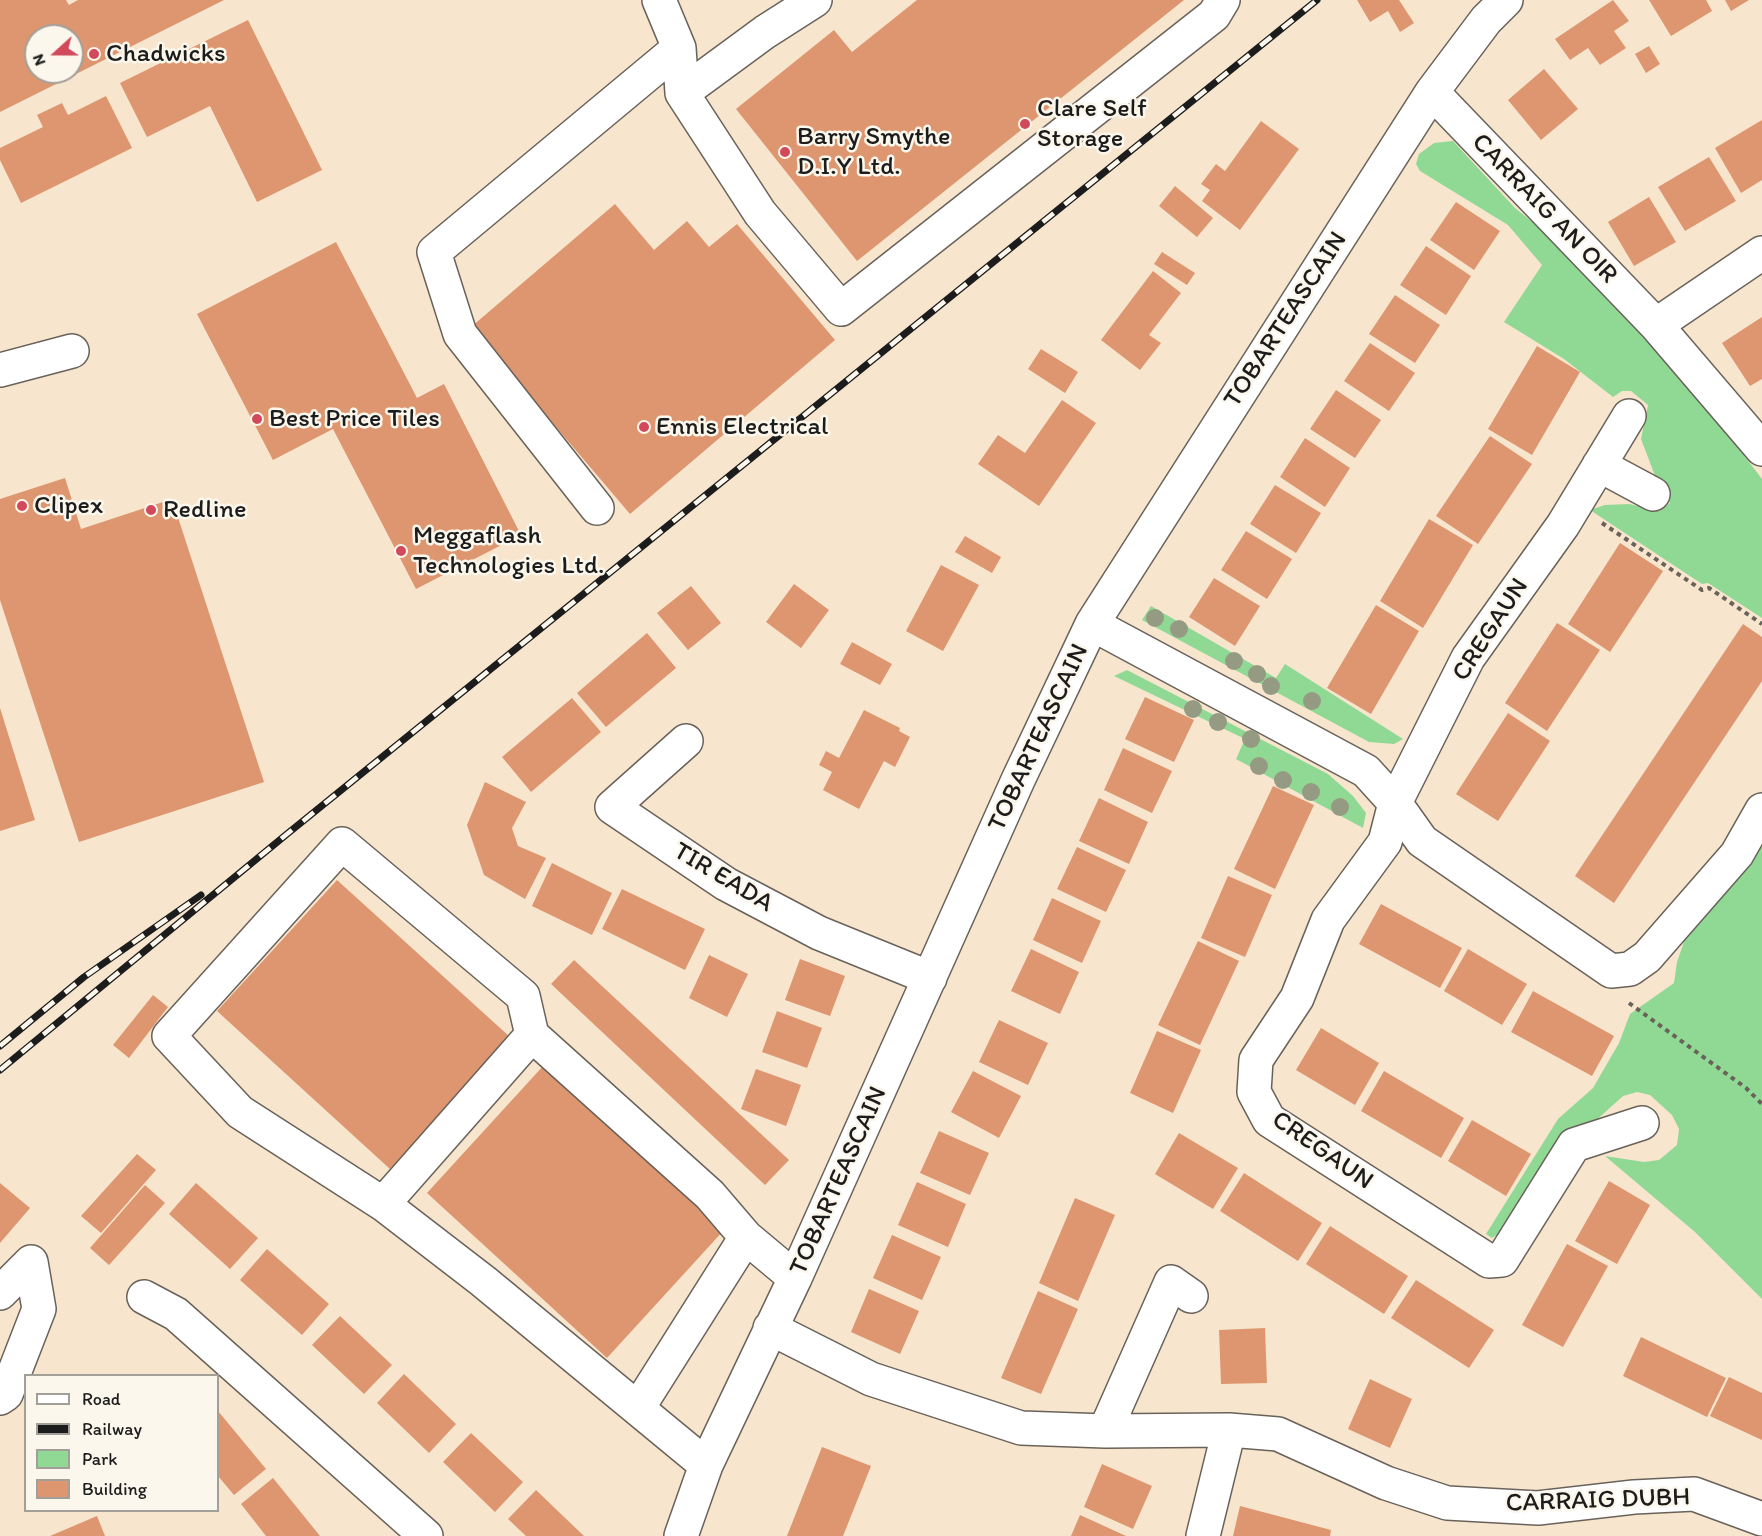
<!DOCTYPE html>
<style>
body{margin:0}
#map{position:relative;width:1762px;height:1536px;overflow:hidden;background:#f7e5ce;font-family:Itim,sans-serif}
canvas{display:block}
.legend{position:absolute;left:24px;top:1374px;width:195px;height:138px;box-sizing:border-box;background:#fbf7ec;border:2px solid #a29f99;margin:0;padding:8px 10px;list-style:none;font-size:18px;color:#1c1c1c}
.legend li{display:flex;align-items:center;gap:12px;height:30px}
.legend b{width:30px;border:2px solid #a29f99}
.north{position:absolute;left:24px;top:24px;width:60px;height:60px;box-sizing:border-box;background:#fbf7ec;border:2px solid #a29f99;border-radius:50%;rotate:249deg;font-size:16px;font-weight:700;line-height:24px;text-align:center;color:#1c1c1c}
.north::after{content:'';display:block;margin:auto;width:21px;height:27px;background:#d1495b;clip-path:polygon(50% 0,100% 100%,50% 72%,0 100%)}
</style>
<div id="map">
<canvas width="1762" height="1536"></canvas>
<ul class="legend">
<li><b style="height:8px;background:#fff"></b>Road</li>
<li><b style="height:8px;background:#1c1c1c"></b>Railway</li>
<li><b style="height:16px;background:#90d995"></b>Park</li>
<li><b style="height:16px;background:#dd966f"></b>Building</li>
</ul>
<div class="north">N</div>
</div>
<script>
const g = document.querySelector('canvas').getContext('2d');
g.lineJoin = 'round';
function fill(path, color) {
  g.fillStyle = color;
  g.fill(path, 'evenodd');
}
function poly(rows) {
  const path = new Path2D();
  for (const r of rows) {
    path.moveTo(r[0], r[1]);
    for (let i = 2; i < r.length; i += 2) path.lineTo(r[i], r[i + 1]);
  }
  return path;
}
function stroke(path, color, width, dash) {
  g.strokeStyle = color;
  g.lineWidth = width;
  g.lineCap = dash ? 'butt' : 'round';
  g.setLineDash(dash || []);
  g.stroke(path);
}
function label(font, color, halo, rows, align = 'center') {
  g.font = font + ' Itim,sans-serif';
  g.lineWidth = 5;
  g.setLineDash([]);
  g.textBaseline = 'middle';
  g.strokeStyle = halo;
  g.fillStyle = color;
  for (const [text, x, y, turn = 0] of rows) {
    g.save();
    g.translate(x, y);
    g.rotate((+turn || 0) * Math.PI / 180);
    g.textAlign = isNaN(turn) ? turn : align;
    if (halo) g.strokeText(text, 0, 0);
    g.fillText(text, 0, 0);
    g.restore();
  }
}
const green = poly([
 [1453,141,1515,208,1561,245,1607,300,1644,331,1684,377,1762,479,1762,618,1708,583,1702,584,1590,510,1605,505,1629,504,1660,511,1670,503,1657,481,1641,439,1648,405,1631,391,1622,391,1613,397,1564,359,1504,322,1542,265,1508,225,1420,171,1416,164,1419,154,1434,143],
 [1151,606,1276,678,1285,664,1403,739,1394,744,1369,742,1142,620],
 [1127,670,1328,774,1353,796,1366,813,1363,828,1236,759,1245,739,1114,676],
 [1762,840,1762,1299,1695,1232,1605,1156,1644,1162,1659,1160,1677,1145,1679,1129,1672,1115,1650,1095,1637,1092,1623,1096,1592,1124,1559,1137,1506,1229,1492,1238,1486,1234,1558,1119,1593,1088,1619,1043,1630,1014,1674,983,1677,962,1686,936]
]);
const building = poly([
 [0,0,66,0,69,5,78,0,224,0,0,112],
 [36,36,72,36,72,72,36,72],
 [917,0,1184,0,857,261,736,109,834,30,852,52],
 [1357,0,1399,0,1414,23,1400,32,1388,11,1370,22],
 [1613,0,1629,21,1614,31,1626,48,1600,65,1588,48,1570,60,1555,39],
 [1649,0,1706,0,1712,11,1671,36],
 [1725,0,1749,0,1731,11],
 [248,20,322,170,257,202,210,106,147,137,120,83],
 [1649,46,1660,64,1646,73,1635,54],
 [1544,69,1578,109,1541,140,1508,100],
 [106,96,132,148,21,203,0,160,0,148,43,127,37,115,62,103,68,115],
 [1762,120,1762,180,1741,193,1715,148],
 [1261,121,1299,149,1240,230,1202,201,1210,190,1201,184,1216,164,1225,171],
 [1709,157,1736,201,1685,231,1658,187],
 [1175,186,1213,218,1197,237,1159,206],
 [1649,197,1676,242,1634,266,1608,222],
 [1456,202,1500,231,1474,270,1430,240],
 [615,204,654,250,687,221,709,247,737,224,835,340,630,514,471,327],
 [336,242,417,398,444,384,521,535,416,589,333,429,273,460,197,314],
 [1426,246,1471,276,1446,315,1400,285],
 [1162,252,1195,273,1187,285,1154,264],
 [1153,271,1181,293,1149,335,1161,343,1140,370,1101,340],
 [1395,295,1440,325,1415,363,1369,334],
 [1762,317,1762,379,1750,386,1722,343],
 [1370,343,1415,373,1389,411,1344,381],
 [1537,346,1580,372,1532,455,1488,429],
 [1041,349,1078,372,1065,393,1028,369],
 [1336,390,1381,420,1355,458,1310,429],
 [1062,400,1096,423,1039,506,978,464,998,435,1025,453],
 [1490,436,1532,464,1478,544,1436,516],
 [1305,438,1350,468,1325,507,1280,477],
 [65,478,81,529,172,499,264,782,79,842,0,600,0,499],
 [1275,485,1321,513,1296,553,1250,524],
 [1429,519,1473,545,1423,628,1380,601],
 [1246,531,1292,559,1267,599,1221,570],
 [965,536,1001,557,992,573,955,552],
 [1620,543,1663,571,1610,652,1568,624],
 [941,565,979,585,943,651,906,631],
 [1214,578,1260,606,1235,646,1189,617],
 [794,584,829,610,801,648,766,622],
 [691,586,721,623,688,650,657,613],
 [1376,605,1419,631,1371,714,1327,688],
 [1557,623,1600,650,1547,731,1505,703],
 [1743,624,1762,637,1762,681,1614,903,1575,876],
 [647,633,676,668,606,727,577,693],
 [852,642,892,664,880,685,840,664],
 [1145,697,1194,720,1174,762,1125,739],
 [572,698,601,732,531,792,502,757],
 [0,708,35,820,0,831],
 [864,710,900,728,899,731,910,737,895,767,884,761,859,809,823,790,832,772,819,765,826,751,839,758],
 [1508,713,1550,741,1498,821,1456,794],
 [1123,748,1172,771,1152,813,1104,790],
 [485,782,526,802,512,828,518,846,546,858,525,899,484,875,467,825],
 [1273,786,1314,805,1275,889,1234,869],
 [1099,798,1148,822,1129,864,1079,841],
 [1077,847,1126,870,1106,912,1057,889],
 [552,863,612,893,592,935,532,906],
 [1228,876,1272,895,1245,957,1201,938],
 [337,880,510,1037,390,1169,217,1011],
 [622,889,705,929,685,970,602,929],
 [1052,898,1101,921,1082,963,1033,940],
 [1381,904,1462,948,1440,988,1359,944],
 [1198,941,1239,961,1200,1045,1158,1025],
 [1031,949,1079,972,1060,1014,1011,991],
 [1468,949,1527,984,1502,1025,1444,991],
 [709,955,748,974,727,1017,689,998],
 [800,959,845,976,830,1016,785,1000],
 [574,960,789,1160,765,1185,551,984],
 [1533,991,1614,1036,1592,1076,1511,1032],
 [153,995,168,1007,129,1058,113,1045],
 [777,1011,822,1028,807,1068,762,1052],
 [999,1020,1048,1043,1028,1085,979,1062],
 [1321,1028,1379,1063,1355,1105,1296,1070],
 [1157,1031,1201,1050,1173,1113,1130,1093],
 [544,1065,724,1230,607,1358,427,1193],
 [756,1069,801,1085,786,1126,741,1109],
 [973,1071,1021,1096,999,1138,951,1112],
 [1384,1071,1464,1118,1441,1158,1361,1111],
 [1472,1120,1531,1154,1506,1196,1448,1161],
 [939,1131,989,1153,970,1195,920,1173],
 [1179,1133,1238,1168,1213,1209,1155,1174],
 [137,1154,156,1170,101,1233,81,1216],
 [1244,1173,1322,1223,1298,1261,1220,1211],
 [1609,1181,1650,1205,1617,1264,1575,1241],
 [917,1182,966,1204,948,1247,898,1225],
 [0,1183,30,1208,0,1243],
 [196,1183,258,1238,230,1269,169,1214],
 [145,1185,165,1203,109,1265,90,1248],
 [1075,1198,1115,1215,1078,1301,1039,1283],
 [1330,1226,1408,1276,1384,1314,1306,1264],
 [892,1235,941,1257,922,1300,873,1278],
 [1567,1244,1608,1266,1563,1347,1522,1325],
 [267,1249,329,1304,302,1335,240,1280],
 [1416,1280,1494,1330,1469,1368,1391,1318],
 [869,1289,919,1311,900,1354,851,1332],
 [1038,1291,1078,1309,1041,1394,1001,1378],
 [340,1316,392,1365,364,1394,312,1345],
 [1265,1328,1267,1383,1221,1384,1219,1330],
 [1641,1337,1726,1378,1707,1417,1623,1376],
 [404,1374,456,1424,429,1453,377,1403],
 [1729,1377,1762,1393,1762,1440,1710,1416],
 [1370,1379,1412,1399,1390,1448,1348,1429],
 [218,1411,266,1469,234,1495,218,1476],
 [471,1433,523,1482,495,1512,443,1462],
 [822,1447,871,1466,843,1536,787,1536],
 [1102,1464,1152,1486,1133,1529,1084,1507],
 [273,1478,299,1510,320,1536,266,1536,241,1504],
 [536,1490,562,1515,584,1536,526,1536,508,1519],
 [1240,1506,1331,1530,1330,1536,1233,1536],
 [1080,1515,1126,1536,1071,1536],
 [97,1516,105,1536,50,1536]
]);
const path = poly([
 [1602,523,1702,590,1709,588,1762,624],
 [1629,1003,1746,1088,1762,1104]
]);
const minor = poly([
 [659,0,679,48,682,93,760,213,841,309,1214,15,1223,0],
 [1432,92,1656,325,1762,449],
 [682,93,765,32,815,0],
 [1656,325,1762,253],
 [0,370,72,351],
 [1629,416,1563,525,1468,658,1395,803,1422,841,1611,971,1630,969,1647,957,1737,854,1762,810],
 [1599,465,1653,494],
 [597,508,460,334,434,252,679,48],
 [1092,624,1366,771,1395,803,1385,842,1328,920,1297,998,1256,1060,1254,1092,1269,1120,1489,1261,1502,1260,1574,1145,1642,1123],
 [686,741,612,807,726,884,819,933,930,978],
 [383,1204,532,1035],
 [0,1293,31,1262,39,1309,6,1394,0,1398],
 [144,1297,176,1314,426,1536],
 [770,1328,871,1379,1021,1428,1105,1431,1171,1282,1191,1296],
 [638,1408,746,1237],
 [1105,1431,1229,1430],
 [706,1465,483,1281,383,1204,240,1112,169,1036,342,844,523,996,532,1035,710,1195,746,1237,795,1278],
 [681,1536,706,1465,795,1278,1018,780,1092,624,1432,92,1486,20,1506,0],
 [1203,1536,1229,1430,1278,1434,1386,1483,1447,1503,1538,1508,1634,1497,1694,1494,1762,1519]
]);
const rail = poly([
 [0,1046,84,977,201,895],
 [0,1070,287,834,1317,0]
]);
const trees = [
 [1155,618],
 [1179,629],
 [1234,661],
 [1257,674],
 [1271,686],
 [1312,701],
 [1193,709],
 [1218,722],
 [1251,739],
 [1259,766],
 [1283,780],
 [1311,792],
 [1340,807]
];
const markers = [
 [94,54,6,"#d1495b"],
 [1025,124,6,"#d1495b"],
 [785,152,6,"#d1495b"],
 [257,419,6,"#d1495b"],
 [644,427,6,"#d1495b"],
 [22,506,6,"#d1495b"],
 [151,510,6,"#d1495b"],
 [401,551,6,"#d1495b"]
];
const poiNames = [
 ["Chadwicks",106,54],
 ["Clare Self",1037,109],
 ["Storage",1037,139],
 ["Barry Smythe",797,137],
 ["D.I.Y Ltd.",797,167],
 ["Best Price Tiles",269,419],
 ["Ennis Electrical",656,427],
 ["Clipex",34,506],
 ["Redline",163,510],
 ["Meggaflash",413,536],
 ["Technologies Ltd.",413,566]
];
const streetNames = [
 ["CARRAIG AN OIR",1544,209,46],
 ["TOBARTEASCAIN",1286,320,-57],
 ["CREGAUN",1491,630,-57],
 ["TOBARTEASCAIN",1039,738,-65],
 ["TIR EADA",723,878,31],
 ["CREGAUN",1322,1151,35],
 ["TOBARTEASCAIN",839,1181,-66],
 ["CARRAIG DUBH",1598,1501,-2]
];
fill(green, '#90d995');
fill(building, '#dd966f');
stroke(minor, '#69625a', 36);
stroke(path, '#69625a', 4, [4.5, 4.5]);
stroke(minor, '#fff', 33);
stroke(rail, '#1c1c1c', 7);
stroke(rail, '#fbf7ec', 4.5, [14]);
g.fillStyle = '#959b83';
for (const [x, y] of trees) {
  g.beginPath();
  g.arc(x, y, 9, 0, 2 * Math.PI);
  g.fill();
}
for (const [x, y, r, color] of markers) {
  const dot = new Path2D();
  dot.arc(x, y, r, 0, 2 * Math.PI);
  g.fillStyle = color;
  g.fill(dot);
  stroke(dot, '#fbf7ec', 2);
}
label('26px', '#1c1c1c', '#fbf7ec', poiNames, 'left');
label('26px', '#1c1c1c', '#fbf7ec', streetNames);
</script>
